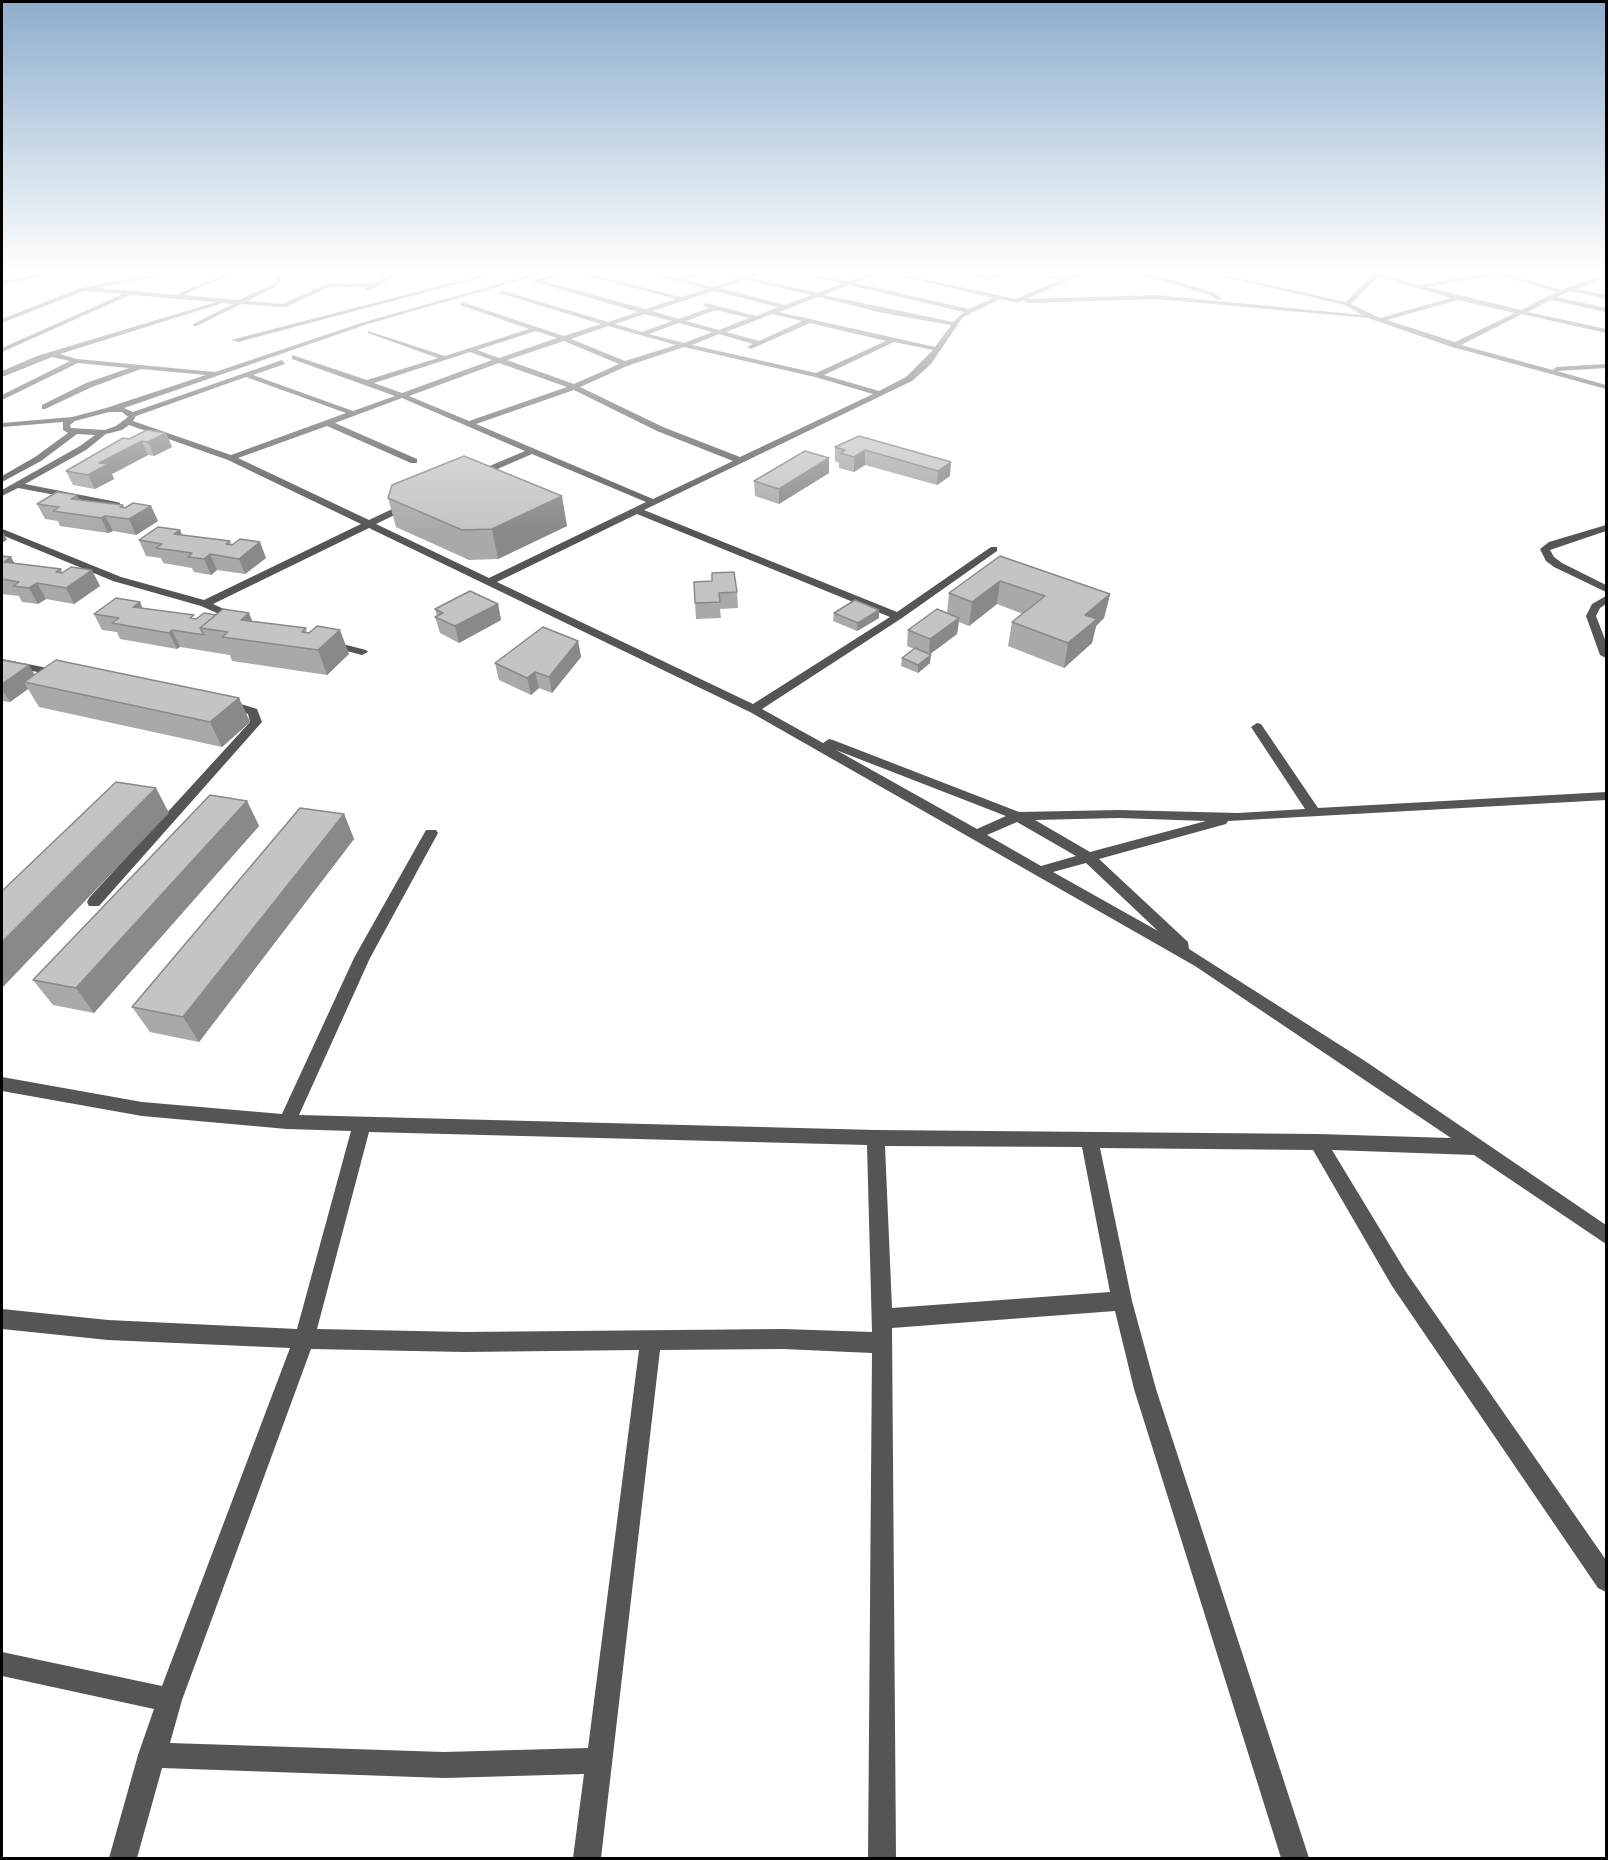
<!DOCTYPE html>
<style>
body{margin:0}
#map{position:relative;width:1608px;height:1860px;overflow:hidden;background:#fff;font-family:"Roboto Condensed",sans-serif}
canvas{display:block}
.frame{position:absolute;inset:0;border:3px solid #000;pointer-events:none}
</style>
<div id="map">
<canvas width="1608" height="1860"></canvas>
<div class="frame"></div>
</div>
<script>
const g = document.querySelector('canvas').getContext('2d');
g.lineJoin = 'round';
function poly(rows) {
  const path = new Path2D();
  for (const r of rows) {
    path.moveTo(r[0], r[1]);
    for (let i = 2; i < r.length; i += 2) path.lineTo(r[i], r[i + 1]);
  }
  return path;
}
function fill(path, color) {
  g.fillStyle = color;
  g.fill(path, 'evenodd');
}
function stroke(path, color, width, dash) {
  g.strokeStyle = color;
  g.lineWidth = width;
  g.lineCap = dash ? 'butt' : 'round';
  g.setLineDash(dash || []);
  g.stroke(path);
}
const minor = poly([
 [51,272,61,272,2,285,2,281,51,272],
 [167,272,178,272,97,288,179,295,179,293,231,272,238,272,183,295,239,300,271,285,276,280,274,276,266,272,274,272,279,274,281,281,275,287,248,301,283,304,326,284,374,283,394,272,401,272,369,291,364,290,368,287,329,287,286,307,241,304,197,326,193,326,193,324,233,304,223,303,60,354,77,359,215,372,364,322,541,272,549,272,368,324,124,408,133,412,282,360,285,364,253,375,353,411,395,396,292,359,292,355,367,380,438,358,368,333,368,331,445,356,529,329,460,305,462,302,564,336,601,324,499,293,501,290,608,322,638,312,532,281,562,272,570,272,543,281,645,309,676,299,572,272,581,272,682,297,706,289,645,272,654,272,678,278,706,272,685,280,713,287,739,278,719,272,745,276,766,272,753,278,817,293,842,284,796,272,848,281,874,272,882,272,855,283,969,309,993,298,884,272,893,272,1016,299,1060,280,1029,272,1066,277,1079,272,1086,272,1027,299,1156,295,1362,315,1345,305,1203,272,1212,272,1346,302,1372,275,1366,272,1374,272,1419,285,1491,272,1507,272,1506,273,1562,290,1586,280,1606,275,1606,279,1576,289,1606,295,1606,299,1570,291,1557,297,1606,308,1606,312,1551,300,1528,312,1606,329,1606,333,1522,314,1461,345,1553,370,1556,367,1606,364,1606,368,1557,371,1606,385,1606,389,1452,347,1368,318,1156,299,1027,303,1024,300,1017,303,1000,299,963,317,931,364,912,381,644,510,897,612,991,547,997,547,997,551,902,618,762,709,823,743,829,739,833,740,1019,812,1119,810,1238,813,1305,809,1251,727,1257,723,1261,724,1318,808,1606,792,1606,800,1228,821,1226,824,1099,859,1188,942,1189,949,1365,1061,1606,1225,1606,1244,1474,1155,1332,1150,1406,1272,1606,1560,1606,1592,1598,1588,1392,1286,1313,1150,1100,1148,1132,1301,1156,1389,1309,1858,1281,1858,1134,1389,1115,1311,892,1328,896,1858,868,1858,872,1353,783,1349,660,1350,601,1858,573,1858,584,1774,444,1778,162,1768,137,1858,109,1858,138,1755,154,1709,2,1676,2,1652,162,1686,290,1348,108,1340,2,1329,2,1309,108,1320,297,1329,351,1131,287,1129,142,1116,2,1091,2,1077,142,1102,282,1114,354,958,426,830,436,830,438,833,370,958,299,1115,876,1130,1318,1134,1451,1138,1195,966,750,712,369,528,213,604,241,617,241,621,237,622,201,606,113,581,2,535,2,529,5,530,121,577,204,600,361,524,228,460,129,425,122,430,106,434,86,450,25,484,117,502,120,503,120,507,18,488,2,496,2,490,80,446,95,435,77,434,41,461,2,482,2,476,35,457,68,433,63,430,63,422,2,427,2,423,72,417,106,408,206,375,141,369,92,387,45,409,42,409,42,405,86,383,129,368,78,363,2,400,2,395,70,361,52,357,5,376,2,376,2,371,37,356,216,302,130,295,2,352,2,348,123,294,84,291,4,322,2,323,2,319,81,288,167,272],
 [1497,275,1556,292,1521,310,1427,287,1497,275],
 [1378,277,1451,298,1380,318,1351,304,1378,277],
 [746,280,811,295,785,305,720,288,746,280],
 [849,285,964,312,953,322,824,295,849,285],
 [714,291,778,307,756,316,706,303,703,305,709,308,679,319,652,311,714,291],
 [818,297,883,313,951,325,935,347,779,312,818,297],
 [1458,300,1515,313,1455,342,1387,320,1458,300],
 [716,310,749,318,719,330,686,321,716,310],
 [645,314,672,321,642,332,615,324,645,314],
 [772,314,802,321,759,341,726,332,772,314],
 [679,323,712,332,684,343,649,334,679,323],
 [810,323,886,341,816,373,692,345,719,334,753,344,747,347,751,349,810,323],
 [608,326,640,335,676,345,625,361,571,339,608,326],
 [536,331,557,338,499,358,477,350,536,331],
 [564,341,619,364,574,384,507,360,564,341],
 [894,342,933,350,906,377,879,391,824,375,894,342],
 [684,347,815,377,873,394,740,457,663,427,580,387,627,366,684,347],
 [470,352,492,360,402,393,374,383,470,352],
 [499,363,567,387,469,421,409,396,499,363],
 [246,377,346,413,231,455,133,421,136,416,246,377],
 [574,390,657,431,733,461,653,499,476,424,574,390],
 [402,398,525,451,473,473,473,477,479,477,532,454,646,502,489,578,376,524,413,506,413,502,407,502,369,520,238,458,327,426,411,463,417,463,417,459,335,423,402,398],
 [109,412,122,412,128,417,116,426,105,430,71,428,70,425,75,421,109,412],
 [637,514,890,617,753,704,497,582,637,514],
 [836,750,1006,816,977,829,836,750],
 [1119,818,1206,821,1090,852,1035,820,1119,818],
 [1017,822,1076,856,1041,866,987,835,1017,822],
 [1086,863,1158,931,1053,872,1086,863],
 [369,1132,867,1145,872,1332,783,1329,465,1332,317,1329,369,1132],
 [885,1146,1082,1147,1110,1292,892,1308,885,1146],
 [311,1349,465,1352,639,1350,588,1748,444,1752,170,1743,182,1700,311,1349],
 [493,272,502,272,238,342,231,340,493,272],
 [958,272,990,276,1001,272,1009,272,990,280,958,272],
 [1132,272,1141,272,1177,281,1214,293,1222,299,1217,300,1210,295,1132,272],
 [1606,525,1606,531,1550,550,1554,557,1562,563,1606,585,1606,592,1554,567,1546,561,1540,549,1549,542,1606,525],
 [1606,596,1606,604,1600,608,1596,616,1606,642,1606,658,1600,655,1586,616,1592,604,1606,596],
 [327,640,366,650,368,652,362,655,323,645,321,643,327,640],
 [2,659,63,671,69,674,63,677,2,665,2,659],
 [225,699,257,709,262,722,99,906,89,906,87,902,89,898,250,722,248,714,221,706,221,700,225,699]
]);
const wall = poly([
 [166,433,172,447,154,456,148,455,112,474,114,479,95,489,73,485,66,471,129,439],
 [859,436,950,476,937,485,865,465,854,472,839,468,839,463,835,461,835,447],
 [829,458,829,473,779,504,755,496,754,481],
 [388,498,567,526,498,559,469,560,396,527],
 [80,500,125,508,151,506,158,521,136,535,113,531,108,533,60,526,58,521,45,519,37,504],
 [180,530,182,535,230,541,232,545,266,558,245,574,217,570,211,575,194,572,192,568,163,563,161,558,146,556,139,540],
 [2,556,14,563,61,569,63,573,100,586,74,604,46,599,38,604,22,602,19,596,2,594],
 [1000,556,1110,594,1104,618,1096,626,1092,643,1064,668,1008,646,1012,622,1023,614,997,604,969,626,959,622,957,634,930,654,930,663,918,673,901,666,902,658,914,649,907,646,908,630,947,613,949,593],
 [694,582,737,592,738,608,720,609,721,618,696,619],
 [498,604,501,620,459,643,440,633,435,617,437,616,435,609],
 [143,608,196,619,252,621,306,628,307,633,349,654,327,675,232,661,230,655,180,647,177,649,120,639,117,632,102,630,94,614],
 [834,613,879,618,857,631,833,621],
 [578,641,581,657,552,693,539,688,531,695,499,680,495,663],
 [2,660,35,675,239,698,250,722,222,747,39,707,28,689,10,702,2,701],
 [247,801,259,826,94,1013,53,1005,33,980],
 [344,814,354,839,199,1042,150,1032,132,1007]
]);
const shadedWall = poly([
 [166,433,172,447,154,456,148,442],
 [142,441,148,455,112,474,114,479,95,489,88,475,99,463],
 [865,450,865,465,854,472,854,457],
 [829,458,829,473,779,504,779,489],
 [951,462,950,476,937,485,938,471],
 [77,495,85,510,71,499],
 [562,496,567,526,498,559,492,529],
 [123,505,130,519,151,506,158,521,136,535,129,519,120,507],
 [105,516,113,531,108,533,101,518],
 [2,530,7,540,2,543],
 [180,530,186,546,174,534],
 [260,542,266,558,245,574,239,559],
 [210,554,217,570,211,575,204,559],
 [11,557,20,573,4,562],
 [92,570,100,586,74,604,66,588],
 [1000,581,997,604,969,626,972,602],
 [37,583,46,599,38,604,29,588],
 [1110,594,1104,618,1096,626,1092,643,1064,668,1068,643,1085,615],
 [140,602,147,618,133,607],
 [498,604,501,620,459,643,455,626],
 [879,610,879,618,857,631,858,623],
 [249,613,259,637,241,620],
 [959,618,957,634,929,655,930,639],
 [172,630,180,647,177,649,169,633],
 [340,630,349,654,327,675,318,650],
 [578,641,581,657,552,693,549,677],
 [931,655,930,663,918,673,918,665],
 [29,665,39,682,24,682,28,689,10,702,2,689,2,684],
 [535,672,539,688,531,695,527,678],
 [239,698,250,722,222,747,210,722],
 [156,788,169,813,2,988,2,942],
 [247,801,259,826,94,1013,76,988],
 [344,814,354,839,199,1042,183,1017]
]);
const building = poly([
 [147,430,166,433,148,442,142,441,99,463,108,464,88,475,66,471,123,438,129,439,147,430],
 [859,436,951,462,938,471,865,450,854,457,840,453,845,450,835,447,859,436],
 [805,451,829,458,779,489,754,481,805,451],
 [464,456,562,496,492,529,462,530,388,498,392,485,464,456],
 [57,492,77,495,71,499,123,505,120,507,125,508,133,503,151,506,129,519,105,516,101,518,53,511,59,507,37,504,57,492],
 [158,527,180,530,174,534,230,541,226,544,232,545,240,539,260,542,239,559,210,554,204,559,188,557,192,553,156,548,162,544,139,540,158,527],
 [2,556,11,557,4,562,61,569,56,572,62,573,71,567,92,570,66,588,37,583,29,588,13,586,19,582,2,579,2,556],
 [1000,556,1110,594,1085,615,1097,619,1068,643,1012,622,1045,596,1000,581,972,602,949,593,1000,556],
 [734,572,737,592,719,593,720,602,695,603,694,582,712,581,712,573,734,572],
 [470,591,498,604,455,626,435,617,443,613,435,609,470,591],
 [116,598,140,602,133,607,194,615,190,618,196,619,204,613,216,615,200,628,204,635,172,630,169,633,112,623,119,618,94,614,116,598],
 [855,600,879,610,858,623,834,613,855,600],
 [223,609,249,613,241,620,306,628,302,632,309,633,317,626,340,630,318,650,222,637,228,632,200,628,223,609],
 [937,609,959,618,930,639,908,630,937,609],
 [543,627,578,641,549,677,535,672,527,678,495,663,543,627],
 [915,648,931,655,918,665,902,658,915,648],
 [2,660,29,665,2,684,2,660],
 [56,660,239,698,210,722,24,682,56,660],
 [116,782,156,788,2,942,2,891,116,782],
 [210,795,247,801,76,988,33,980,210,795],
 [300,808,344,814,183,1017,132,1007,300,808]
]);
fill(minor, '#555');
fill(wall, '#a9a9a9');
fill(shadedWall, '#898989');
fill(building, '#c4c4c4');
stroke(building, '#898989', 1.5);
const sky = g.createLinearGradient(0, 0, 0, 532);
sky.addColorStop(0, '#8cadcc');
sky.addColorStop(0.51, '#fff');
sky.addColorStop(1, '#ffffff00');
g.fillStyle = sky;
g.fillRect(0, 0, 1608, 532);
</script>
